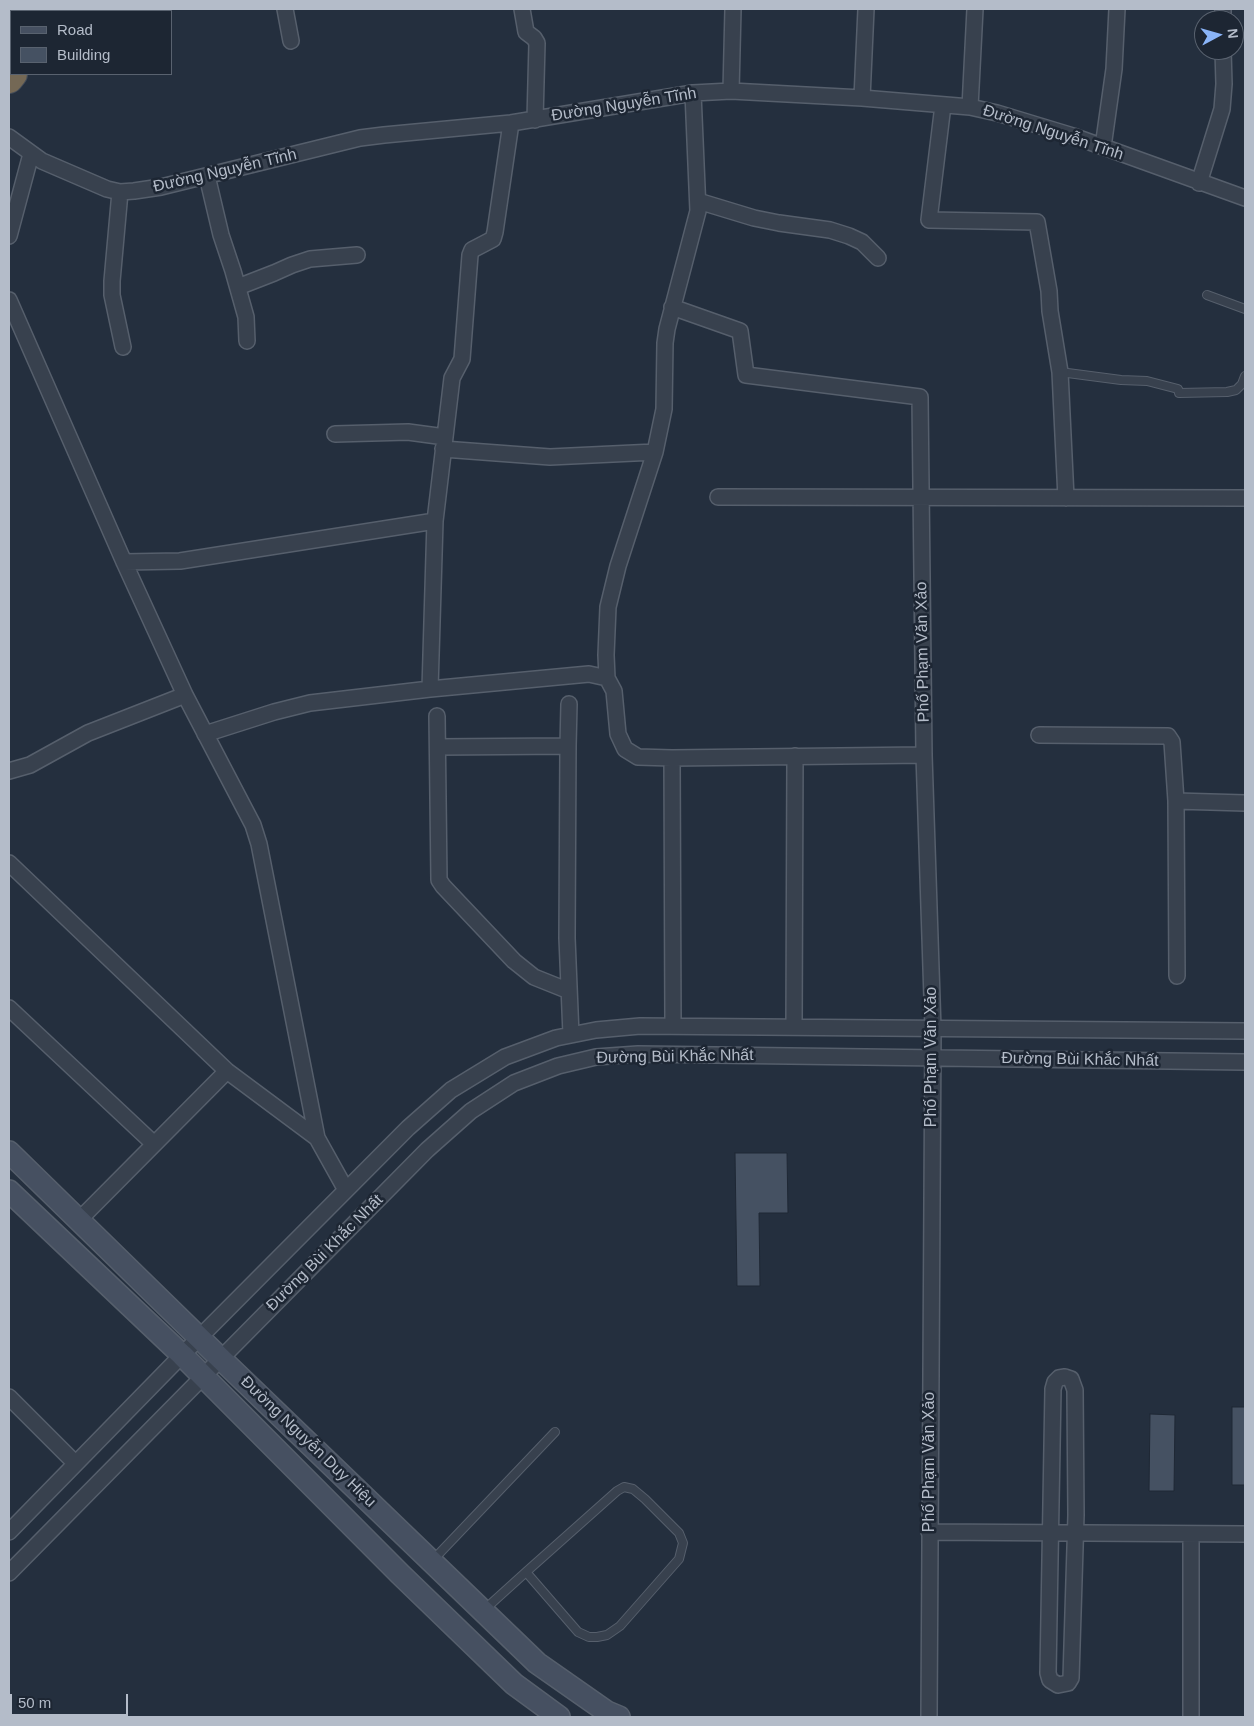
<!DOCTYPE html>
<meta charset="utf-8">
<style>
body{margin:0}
#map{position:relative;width:1254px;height:1726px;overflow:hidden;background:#242f3e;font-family:Helvetica,sans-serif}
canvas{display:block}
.frame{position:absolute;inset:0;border:10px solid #b4bcc9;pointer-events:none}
.legend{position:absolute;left:10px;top:10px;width:162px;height:65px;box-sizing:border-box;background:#1d2633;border:1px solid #59626f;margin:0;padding:6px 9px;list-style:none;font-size:15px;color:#b4bcc9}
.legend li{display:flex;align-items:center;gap:10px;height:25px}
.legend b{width:25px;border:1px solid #59626f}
.north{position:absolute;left:1194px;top:10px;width:50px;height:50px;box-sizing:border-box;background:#1d2633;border:1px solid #59626f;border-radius:50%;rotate:84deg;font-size:14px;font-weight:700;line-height:20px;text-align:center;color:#b4bcc9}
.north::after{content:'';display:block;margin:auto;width:18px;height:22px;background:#8ab4f8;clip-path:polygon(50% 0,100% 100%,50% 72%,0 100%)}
.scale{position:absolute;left:10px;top:1694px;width:118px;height:22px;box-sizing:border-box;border:2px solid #b4bcc9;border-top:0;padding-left:6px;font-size:15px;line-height:18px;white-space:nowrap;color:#b4bcc9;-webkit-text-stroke:4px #1d2633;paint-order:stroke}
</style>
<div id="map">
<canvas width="1254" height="1726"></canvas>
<div class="frame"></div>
<ul class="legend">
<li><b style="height:6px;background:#465061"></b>Road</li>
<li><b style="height:14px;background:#455162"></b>Building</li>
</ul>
<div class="north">N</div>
<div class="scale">50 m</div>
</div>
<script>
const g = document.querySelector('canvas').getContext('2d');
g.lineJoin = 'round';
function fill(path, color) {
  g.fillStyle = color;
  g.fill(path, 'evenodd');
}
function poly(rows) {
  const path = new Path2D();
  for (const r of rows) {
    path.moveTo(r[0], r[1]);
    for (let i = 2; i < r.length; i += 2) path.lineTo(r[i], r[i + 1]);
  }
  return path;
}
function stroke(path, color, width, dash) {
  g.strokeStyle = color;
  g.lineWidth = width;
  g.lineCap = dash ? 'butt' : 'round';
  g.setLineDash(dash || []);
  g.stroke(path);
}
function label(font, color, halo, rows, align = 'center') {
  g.font = font + ' Helvetica,sans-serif';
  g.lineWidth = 5;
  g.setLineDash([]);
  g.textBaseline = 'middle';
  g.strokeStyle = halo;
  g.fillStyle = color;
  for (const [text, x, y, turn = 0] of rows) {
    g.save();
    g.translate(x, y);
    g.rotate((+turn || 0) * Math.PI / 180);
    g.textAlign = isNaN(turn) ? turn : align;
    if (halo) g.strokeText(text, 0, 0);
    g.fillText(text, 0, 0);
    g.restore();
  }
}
const building = poly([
 [735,1153,787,1153,788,1213,759,1213,760,1286,737,1286,735,1153],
 [1232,1407,1245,1407,1245,1485,1232,1485,1232,1407],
 [1150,1414,1175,1415,1174,1491,1149,1491,1150,1414]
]);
const lane = poly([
 [1207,295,1245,309],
 [1060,372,1121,380,1147,381,1178,389,1179,393,1227,392,1236,390,1242,384,1245,376],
 [433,1560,555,1432],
 [484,1610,526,1572,617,1491,624,1487,633,1489,645,1499,679,1533,683,1543,679,1559,620,1626,607,1635,597,1637,589,1637,578,1632,526,1572]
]);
const street = poly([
 [285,9,291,41],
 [522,9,526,32,534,38,537,43,535,120],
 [1223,9,1223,20],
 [731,91,733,9],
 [862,98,866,9],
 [943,105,929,220,1037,222,1049,291,1050,311,1060,372,1066,498],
 [970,107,975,9],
 [9,137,42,161,107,189,120,192,134,191,161,187,360,138,384,135,511,123,693,93,731,91,862,98,970,107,997,113,1073,136,1245,198],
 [1103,147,1114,69,1117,9],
 [207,176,221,235,233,271,246,317,247,341],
 [1199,183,1222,109,1224,84,1223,50],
 [120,192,112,281,112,295,123,347],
 [698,201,754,218,779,223,830,230,849,236,862,242,878,258],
 [9,236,31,154],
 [238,287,274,273,292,265,310,259,357,255],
 [9,300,124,562,185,695,253,825,259,844,317,1138,346,1190],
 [672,307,740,331,746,375,920,397,924,755,933,1029,929,1717],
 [335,434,408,432,445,437],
 [443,449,550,457,655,452],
 [718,497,1245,498],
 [124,562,180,561,435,521],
 [607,678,606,655,608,607,618,566,655,452,664,409,665,343,667,329,698,211,693,93],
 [430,689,435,521,452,378,462,359,470,255,472,250,493,239,495,232,511,123],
 [569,704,568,746,567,938,571,1035],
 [437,716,439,880,443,886,514,961,534,977,569,991],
 [205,734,274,712,310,703,430,689,589,674,607,678,614,691,618,734,625,749,638,757,672,758,924,755],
 [1039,735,1168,736,1172,742,1176,801],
 [438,747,568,746],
 [672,758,673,1026],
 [9,771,30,765,88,733,185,695],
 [9,863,227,1071,317,1138],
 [1177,976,1176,801,1245,803],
 [9,1008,154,1144],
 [794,1027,795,756],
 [79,1220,227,1071],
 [1065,1377,1071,1379,1075,1390,1076,1515,1071,1678,1068,1683,1058,1685,1050,1680,1048,1673,1053,1389,1055,1382,1059,1378,1065,1377],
 [9,1397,75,1463],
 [9,1532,182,1355,408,1128,451,1090,505,1057,556,1038,596,1030,640,1026,1245,1031],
 [929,1532,1245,1534],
 [1191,1534,1191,1717],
 [9,1573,427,1150,471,1111,514,1083,558,1066,596,1057,638,1054,1245,1062]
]);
const secondary = poly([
 [9,1152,221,1359,537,1663,607,1712,619,1717],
 [9,1191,182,1355,400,1574,514,1684,559,1717]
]);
const highway = poly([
 [66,11,68,9],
 [9,79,13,74]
]);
const streetNames = [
 ["Đường Nguyễn Tĩnh",624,105,-9],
 ["Đường Nguyễn Tĩnh",1053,133,18],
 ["Đường Nguyễn Tĩnh",225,171,-13],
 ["Phố Phạm Văn Xảo",923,652,-91],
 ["Đường Bùi Khắc Nhất",675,1057,-1],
 ["Phố Phạm Văn Xảo",932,1057,-90],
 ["Đường Bùi Khắc Nhất",1080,1060,1],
 ["Đường Bùi Khắc Nhất",325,1253,-45],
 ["Đường Nguyễn Duy Hiệu",308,1442,44],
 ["Phố Phạm Văn Xảo",930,1462,-90]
];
fill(building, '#455162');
stroke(building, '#1f2835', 1);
stroke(lane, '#565f6c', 10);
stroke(street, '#565f6c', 18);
stroke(secondary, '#565f6c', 24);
stroke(highway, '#434c59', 30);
stroke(lane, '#38414e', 8);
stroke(street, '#38414e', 15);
stroke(secondary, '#465061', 21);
stroke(highway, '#746855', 28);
label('16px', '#b4bcc9', '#1d2633', streetNames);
</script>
